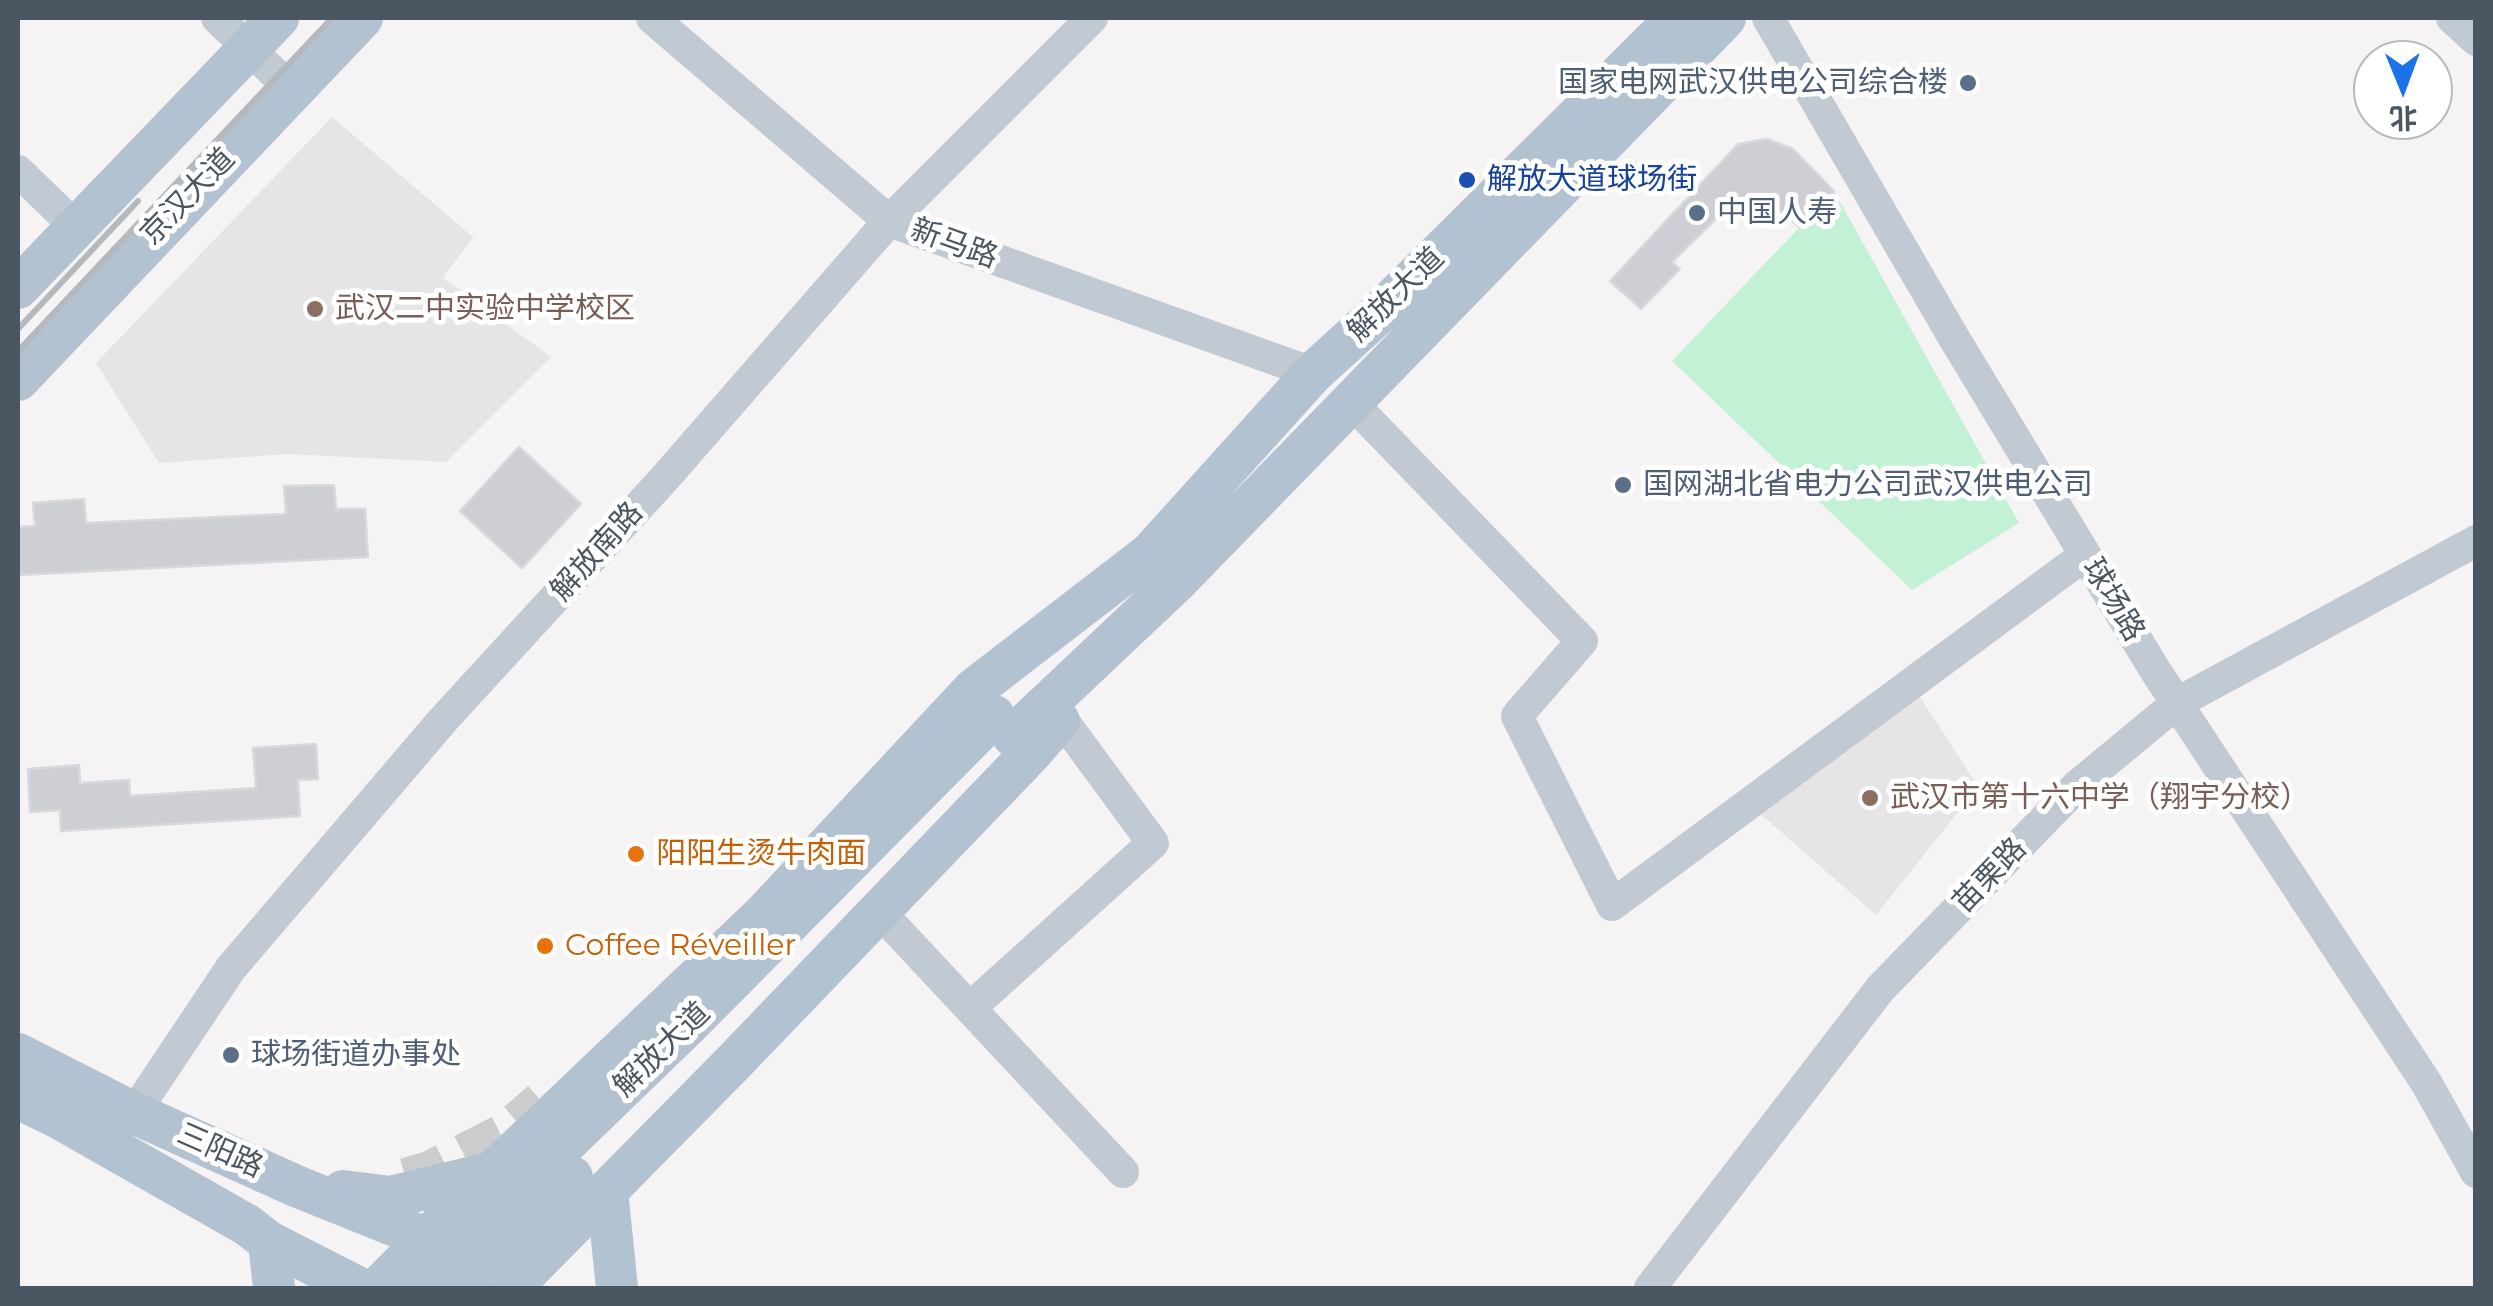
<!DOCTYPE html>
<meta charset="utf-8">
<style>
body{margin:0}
#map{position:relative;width:2493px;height:1306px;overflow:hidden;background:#f5f3f3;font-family:Montserrat,"Noto Sans SC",sans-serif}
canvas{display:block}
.frame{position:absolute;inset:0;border:20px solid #4a5661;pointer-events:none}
.north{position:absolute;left:2353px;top:40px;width:100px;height:100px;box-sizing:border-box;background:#fff;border:2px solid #b7bbc0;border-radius:50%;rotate:179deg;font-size:28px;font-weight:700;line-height:40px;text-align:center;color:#4a5661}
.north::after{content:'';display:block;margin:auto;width:35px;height:45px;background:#1a73e8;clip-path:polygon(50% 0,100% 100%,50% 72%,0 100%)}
</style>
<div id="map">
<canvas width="2493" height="1306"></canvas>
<div class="frame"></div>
<div class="north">北</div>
</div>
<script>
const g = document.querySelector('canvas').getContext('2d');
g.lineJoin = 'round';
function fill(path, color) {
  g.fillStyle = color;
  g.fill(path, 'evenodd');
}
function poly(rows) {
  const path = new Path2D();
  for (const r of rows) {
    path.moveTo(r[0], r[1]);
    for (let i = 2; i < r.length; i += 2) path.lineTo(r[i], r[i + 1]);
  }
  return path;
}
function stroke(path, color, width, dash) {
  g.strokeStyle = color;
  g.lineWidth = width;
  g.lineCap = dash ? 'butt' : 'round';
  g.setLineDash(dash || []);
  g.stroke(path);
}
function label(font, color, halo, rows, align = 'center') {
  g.font = font + ' Montserrat,"Noto Sans SC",sans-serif';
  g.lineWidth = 10;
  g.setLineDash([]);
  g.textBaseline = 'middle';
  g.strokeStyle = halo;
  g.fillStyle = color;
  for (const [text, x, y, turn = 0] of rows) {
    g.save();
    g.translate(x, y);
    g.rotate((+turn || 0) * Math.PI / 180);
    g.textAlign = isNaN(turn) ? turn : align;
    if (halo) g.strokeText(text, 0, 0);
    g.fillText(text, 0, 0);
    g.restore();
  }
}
const education = poly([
 [332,117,473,237,443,278,551,357,446,462,288,454,159,463,96,363],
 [1915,689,1978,787,1876,915,1756,810]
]);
const green = poly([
 [1834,191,2019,523,1912,590,1672,361]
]);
const building = poly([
 [1767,139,1793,149,1834,191,1799,227,1760,194,1735,200,1672,262,1680,269,1641,309,1610,281,1738,144,1767,139],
 [519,447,581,504,522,568,460,511,519,447],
 [334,485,336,509,365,509,368,557,18,575,18,527,35,526,33,503,84,499,86,523,286,514,284,486,334,485],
 [316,744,318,779,298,780,300,816,61,831,60,810,30,812,28,769,79,765,80,783,129,780,130,796,256,788,253,748,316,744]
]);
const majorTunnel = poly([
 [406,1179,430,1172,505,1134,542,1102]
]);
const minor = poly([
 [217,18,291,89],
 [652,18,889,221,1313,373],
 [1768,18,1954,338,2155,670,2427,1084,2476,1172],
 [2452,18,2476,40],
 [18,171,76,227],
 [1351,402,1582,641,1517,716,1612,905,2085,555],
 [879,911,1123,1172],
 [970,1008,1153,843,1061,718],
 [134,1113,231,968,443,720,664,479,889,221,1092,18],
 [1650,1288,1880,989,2078,785,2177,703,2476,541]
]);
const major = poly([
 [18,288,278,18],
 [18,380,362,18],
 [1137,568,1313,373,1378,314,1677,18],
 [1013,736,1175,583,1725,18],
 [18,1054,134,1113,296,1186,450,1248],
 [18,1098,57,1117,247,1225,269,1242,359,1288],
 [343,1191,391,1197,494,1172],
 [607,1191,617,1288],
 [269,1242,274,1288],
 [378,1288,494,1171,763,915,973,690,1156,549],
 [511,1288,732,1064,1030,754,1059,721]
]);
const rail = poly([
 [18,329,138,201],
 [18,351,332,18]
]);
const majorBridge = poly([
 [416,1288,690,1023,994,716],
 [458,1288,572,1177]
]);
const markers = [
 [1968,83,10,"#5c6f8a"],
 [1467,180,10,"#1a4fb4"],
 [1697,213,10,"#5c6f8a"],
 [315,309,10,"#8d6e63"],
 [1623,485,10,"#5c6f8a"],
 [1870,798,10,"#8d6e63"],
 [636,854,10,"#e8710a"],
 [545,946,10,"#e8710a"],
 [231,1055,10,"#5c6f8a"]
];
const serviceNames = [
 ["国家电网武汉供电公司综合楼",1948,83,"right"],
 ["中国人寿",1717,213],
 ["国网湖北省电力公司武汉供电公司",1643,485],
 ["球场街道办事处",251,1055]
];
const transitNames = [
 ["解放大道球场街",1487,180]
];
const streetNames = [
 ["京汉大道",188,197,-46],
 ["新马路",954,244,20],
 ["解放大道",1396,295,-44],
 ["解放南路",597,552,-48],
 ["球场路",2113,600,59],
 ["苗栗路",1990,876,-46],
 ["解放大道",662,1050,-44],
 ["三阳路",220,1151,24]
];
const educationNames = [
 ["武汉二中实验中学校区",335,309],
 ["武汉市第十六中学（翔宇分校）",1890,798]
];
const foodNames = [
 ["阳阳生烫牛肉面",656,854],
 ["Coffee Réveiller",565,946]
];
fill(education, '#e6e4e5');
fill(green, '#c3f1d5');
fill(building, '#cdcfd5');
stroke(building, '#d7d9de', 2.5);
stroke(majorTunnel, '#caccce', 42, [42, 21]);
stroke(minor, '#c1cad2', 32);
stroke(major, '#b3c2d1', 42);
stroke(rail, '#b5b8bd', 6);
stroke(majorBridge, '#b3c2d1', 42);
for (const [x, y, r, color] of markers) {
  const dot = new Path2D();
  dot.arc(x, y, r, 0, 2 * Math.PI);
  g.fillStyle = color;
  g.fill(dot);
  stroke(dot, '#fff', 4);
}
label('30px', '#4e5e75', '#fff', serviceNames, 'left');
label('30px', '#164399', '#fff', transitNames, 'left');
label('30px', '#4a5661', '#fff', streetNames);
label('30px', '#785e54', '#fff', educationNames, 'left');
label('30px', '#c56008', '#fff', foodNames, 'left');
</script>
